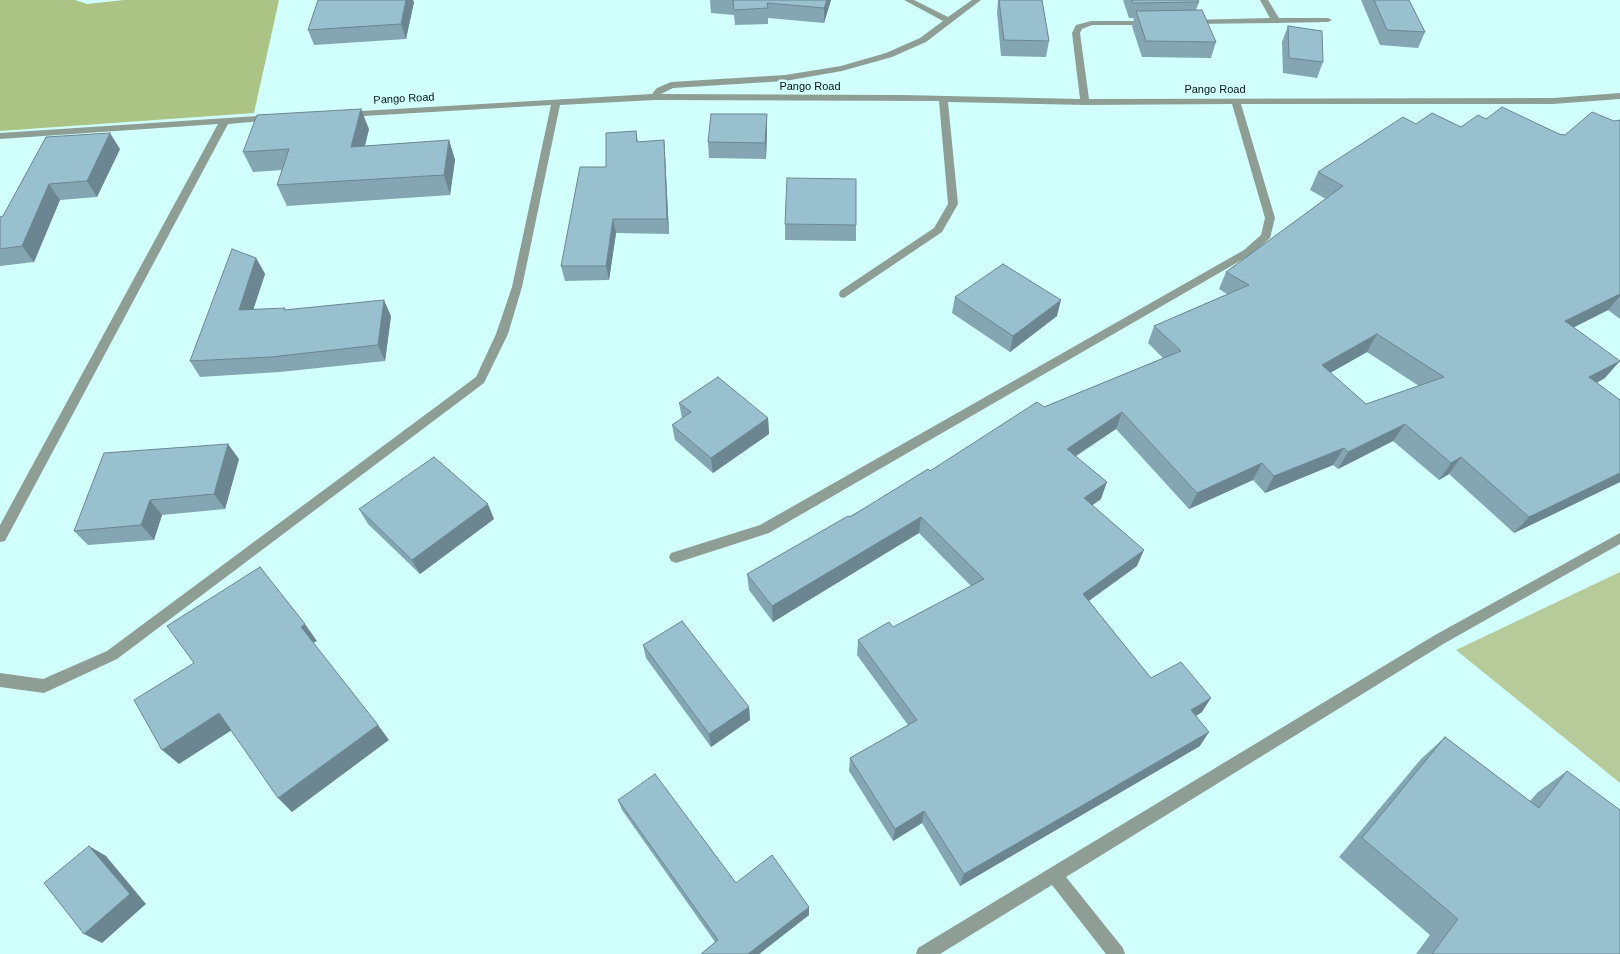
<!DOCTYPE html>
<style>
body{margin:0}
canvas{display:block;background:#d1fffc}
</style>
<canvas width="1620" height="954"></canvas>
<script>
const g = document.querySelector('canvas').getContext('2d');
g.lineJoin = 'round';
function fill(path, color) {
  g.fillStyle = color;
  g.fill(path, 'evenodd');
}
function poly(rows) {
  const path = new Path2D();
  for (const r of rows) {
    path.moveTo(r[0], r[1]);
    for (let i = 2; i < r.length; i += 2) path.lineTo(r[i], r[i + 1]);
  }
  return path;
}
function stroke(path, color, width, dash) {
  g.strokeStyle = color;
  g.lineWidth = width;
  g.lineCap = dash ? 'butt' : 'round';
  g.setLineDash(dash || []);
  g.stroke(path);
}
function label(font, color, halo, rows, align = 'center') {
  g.font = font + ' Helvetica,sans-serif';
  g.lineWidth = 5;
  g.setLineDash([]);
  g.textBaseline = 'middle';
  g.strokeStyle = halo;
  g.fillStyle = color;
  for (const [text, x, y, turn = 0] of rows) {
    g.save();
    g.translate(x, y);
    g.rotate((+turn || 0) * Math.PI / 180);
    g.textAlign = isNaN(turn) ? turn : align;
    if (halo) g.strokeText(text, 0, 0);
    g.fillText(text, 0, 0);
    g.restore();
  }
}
const green = poly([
 [1620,572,1620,783,1456,650]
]);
const forest = poly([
 [0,0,75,0,87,4,124,0,279,0,254,113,0,131]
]);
const minor = poly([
 [904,0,914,0,948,17,972,0,981,0,926,42,892,57,842,71,785,81,673,88,661,94,903,95,1080,99,1072,33,1076,25,1091,21,1153,21,1153,25,1092,25,1082,29,1080,33,1089,99,1553,98,1620,93,1620,99,1553,104,1241,104,1275,218,1270,238,1252,254,769,533,676,563,671,561,669,557,671,553,760,525,1244,250,1261,235,1265,218,1232,104,1085,105,948,102,958,204,942,232,844,298,840,297,839,294,840,291,934,228,948,204,939,101,655,100,560,105,522,287,508,334,484,383,117,659,44,693,0,687,0,673,43,679,107,651,476,377,496,334,512,287,551,105,347,117,344,116,344,112,652,94,657,88,671,82,785,75,841,66,886,53,920,38,943,21,904,0],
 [1260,0,1268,0,1279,18,1328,18,1332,20,1328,22,1276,23,1190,24,1186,22,1190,20,1270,18,1260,0],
 [272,115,277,118,275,120,228,124,5,541,0,542,0,525,218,124,0,139,0,133,272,115],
 [1620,533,1620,544,1445,643,1066,877,1123,948,1125,954,1106,954,1052,885,940,954,916,954,918,948,1435,635,1620,533]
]);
const wall = poly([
 [710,0,831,0,824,23,768,18,768,24,735,25,734,15,711,13],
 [998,0,1042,0,1049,41,1046,57,1001,56,997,13],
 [1123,0,1198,0,1199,2,1196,10,1216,42,1211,58,1142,57,1132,26,1134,18,1129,18],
 [1361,0,1409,0,1425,32,1418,48,1380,45],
 [414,2,406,39,314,45,308,30],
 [1288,26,1323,62,1317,78,1283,73,1282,42],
 [767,114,767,130,766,159,709,158,708,142],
 [1486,119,1565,135,1620,120,1620,319,1608,310,1574,327,1605,378,1597,383,1620,400,1620,482,1514,533,1449,474,1439,480,1393,441,1338,469,1333,465,1265,493,1253,480,1189,509,1116,429,1076,456,1101,499,1092,505,1137,566,1089,601,1151,678,1202,712,1196,716,1200,746,960,886,922,823,893,841,849,771,850,758,908,725,857,655,858,640,893,627,971,586,919,533,773,622,749,590,747,574,1044,407,1163,358,1148,343,1154,326,1227,294,1219,289,1226,272,1326,199,1310,190,1318,172,1416,124,1461,127],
 [1367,352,1419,386,1366,404,1330,373],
 [369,129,365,146,449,140,455,160,450,195,287,206,277,185,282,170,253,172,243,152],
 [636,131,638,142,664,140,665,155,669,234,616,233,609,280,565,281,561,266,606,167],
 [46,137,120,149,97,197,60,200,34,262,0,266,0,217,3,216],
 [785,224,856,225,856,241,785,240],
 [256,258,265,274,253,309,286,310,391,316,385,361,280,372,200,377,190,361],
 [955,297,1057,316,1010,352,952,313],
 [679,403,768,418,769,434,713,473,675,440,672,425,682,418],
 [239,459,225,509,162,515,154,540,88,545,74,531],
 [359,509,494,519,420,574,368,524],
 [643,645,749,707,750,720,711,747,646,658],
 [1445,737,1530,801,1538,792,1567,771,1620,954,1416,954,1430,935,1339,857,1421,759],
 [618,800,736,883,809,915,759,954,701,954,715,942,622,810]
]);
const shadedWall = poly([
 [406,0,413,0,414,2,406,39,401,24],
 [827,0,831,0,824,23,824,8],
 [361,109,369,129,359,167,351,147],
 [767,114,767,130,766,159,765,143],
 [110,133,120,149,97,197,87,181],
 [449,140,455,160,450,195,444,175],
 [664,140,665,155,669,234,667,219],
 [49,184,60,200,34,262,22,246],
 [613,219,616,233,609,280,606,266],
 [256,258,265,274,248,326,239,310],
 [1620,294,1620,296,1608,310,1551,339,1565,321],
 [384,300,391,316,385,361,378,345],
 [1061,300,1057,316,1010,352,1013,336],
 [1377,334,1367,352,1312,383,1322,365],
 [1620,361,1605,378,1574,394,1589,377],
 [1122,412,1116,429,1062,465,1067,449],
 [768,418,769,434,713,473,711,458],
 [1405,424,1393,441,1338,469,1348,452],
 [228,444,239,459,225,509,214,494],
 [1344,448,1333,465,1265,493,1274,476],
 [1461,457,1449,474,1439,480,1451,463],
 [1262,463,1253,480,1189,509,1197,493],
 [1620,473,1620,482,1514,533,1529,517],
 [1107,482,1101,499,1079,515,1084,498],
 [150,500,162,515,154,540,141,525],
 [488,504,494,519,420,574,412,560],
 [921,517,919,533,773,622,772,606],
 [1144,550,1137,566,1077,609,1083,594],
 [305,624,317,641,313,643,301,627],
 [1211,698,1202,712,1182,724,1191,710],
 [749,707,750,720,711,747,709,734],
 [219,713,235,728,179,764,162,750],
 [378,725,389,740,292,812,278,798],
 [1209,732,1200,746,960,886,964,874],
 [924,811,922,823,893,841,895,829],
 [89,846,106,856,146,904,102,943,84,934],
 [809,907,809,915,759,954,748,954]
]);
const building = poly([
 [318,0,406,0,401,24,308,30,318,0],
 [733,0,827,0,824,8,767,3,768,8,734,10,733,0],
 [999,0,1042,0,1049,41,1004,40,999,0],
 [1132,0,1198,0,1199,2,1133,3,1132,0],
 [1374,0,1409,0,1425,32,1387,30,1374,0],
 [1202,10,1216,42,1146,41,1136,11,1202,10],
 [1288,26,1322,31,1323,62,1289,58,1288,26],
 [1502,107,1559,134,1565,135,1592,112,1614,121,1620,120,1620,294,1565,321,1620,361,1589,377,1620,400,1620,473,1529,517,1461,457,1451,463,1405,424,1348,452,1344,448,1274,476,1262,463,1197,493,1122,412,1067,449,1107,482,1084,498,1144,550,1083,594,1151,678,1181,662,1211,698,1191,710,1209,732,964,874,924,811,895,829,850,758,917,720,858,640,889,622,893,627,984,579,921,517,772,606,747,574,848,516,850,517,928,469,930,471,1037,402,1044,407,1181,351,1154,326,1249,285,1226,272,1343,186,1318,172,1403,117,1416,124,1432,113,1461,127,1478,115,1486,119,1502,107],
 [1377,334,1444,377,1366,404,1322,365,1377,334],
 [361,109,351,147,449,140,444,175,277,185,289,149,243,152,257,115,361,109],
 [711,114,767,114,765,143,708,142,711,114],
 [636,131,637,142,664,140,667,219,613,219,606,266,561,266,580,167,606,167,606,133,636,131],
 [110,133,87,181,49,184,22,246,0,249,0,217,3,216,46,137,110,133],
 [787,178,856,179,856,225,785,224,787,178],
 [232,249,256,258,239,310,285,308,284,310,384,300,378,345,271,357,190,361,232,249],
 [1003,264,1061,300,1013,336,955,297,1003,264],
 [718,377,768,418,711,458,672,425,691,412,679,403,718,377],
 [228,444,214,494,150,500,141,525,74,531,104,453,228,444],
 [434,457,488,504,412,560,359,509,434,457],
 [260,567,305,624,301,627,378,725,278,798,219,713,162,750,134,700,194,663,167,626,260,567],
 [682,621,749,707,709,734,643,645,682,621],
 [1445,737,1539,808,1567,771,1620,810,1620,954,1432,954,1458,919,1362,838,1445,737],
 [655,774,736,883,772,855,809,907,748,954,701,954,718,940,618,800,655,774],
 [89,846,130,894,84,934,44,883,89,846]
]);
const farStreetnames = [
 ["Pango Road",810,87],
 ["Pango Road",1215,90],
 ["Pango Road",404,99,-3]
];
fill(green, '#b7cb9a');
fill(forest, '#abc485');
fill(minor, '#8f9e95');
fill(wall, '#84a5b2');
fill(shadedWall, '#6b8691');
fill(building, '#99c0cf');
stroke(building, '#6b8691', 1);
label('11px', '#031313', '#d1fffc', farStreetnames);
</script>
